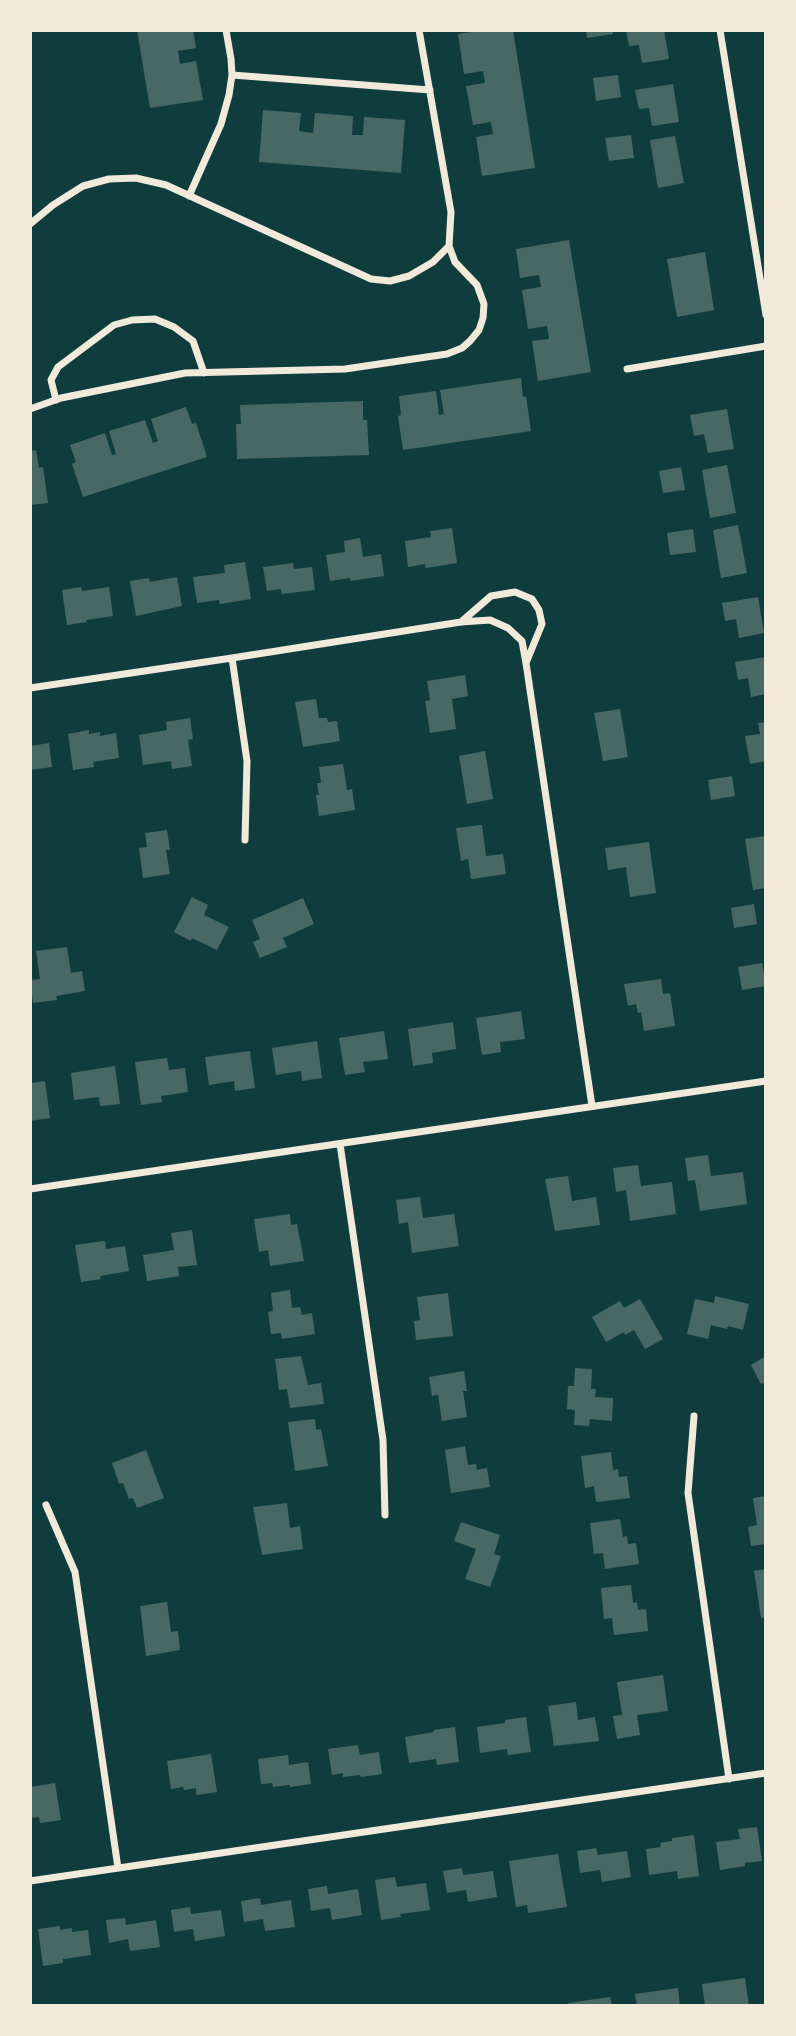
<!DOCTYPE html>
<style>
body{margin:0}
#map{position:relative;width:796px;height:2036px;overflow:hidden;background:#0f3d3e;font-family:"Public Sans",sans-serif}
canvas{display:block}
.frame{position:absolute;inset:0;border:32px solid #f1e9da;pointer-events:none}
</style>
<div id="map">
<canvas width="796" height="2036"></canvas>
<div class="frame"></div>
</div>
<script>
const g = document.querySelector('canvas').getContext('2d');
g.lineJoin = 'round';
function fill(path, color) {
  g.fillStyle = color;
  g.fill(path, 'evenodd');
}
function poly(rows) {
  const path = new Path2D();
  for (const r of rows) {
    path.moveTo(r[0], r[1]);
    for (let i = 2; i < r.length; i += 2) path.lineTo(r[i], r[i + 1]);
  }
  return path;
}
function stroke(path, color, width, dash) {
  g.strokeStyle = color;
  g.lineWidth = width;
  g.lineCap = dash ? 'butt' : 'round';
  g.setLineDash(dash || []);
  g.stroke(path);
}
const building = poly([
 [137,30,193,30,196,48,178,51,180,64,196,61,203,100,150,108],
 [486,30,513,30,535,168,482,176,476,137,493,134,491,122,473,125,466,86,485,83,483,71,464,74,458,34],
 [586,30,612,30,613,34,587,38],
 [626,30,664,30,669,59,642,63,639,45,629,46],
 [618,75,621,97,596,101,593,78],
 [673,84,679,122,652,126,649,108,639,109,635,90],
 [263,110,301,113,299,131,313,133,315,113,353,116,352,135,363,135,364,117,405,120,401,173,259,162],
 [631,135,634,158,609,161,605,138],
 [675,136,684,183,658,188,650,140],
 [569,240,591,372,538,381,532,341,549,339,547,326,528,329,522,290,541,287,539,275,520,278,516,249],
 [705,252,714,310,677,317,667,259],
 [521,378,523,397,526,396,531,431,403,450,398,416,401,415,399,396,436,391,439,415,444,414,440,390],
 [363,401,363,420,367,420,369,455,237,459,236,424,241,424,240,405],
 [186,407,192,424,196,423,207,457,83,497,72,464,76,462,70,445,105,433,112,455,116,454,109,431,145,420,153,443,158,441,151,419],
 [727,409,734,449,708,453,704,434,694,436,690,415],
 [36,450,39,468,43,467,48,503,30,505,30,451],
 [727,465,736,513,710,518,702,470],
 [681,467,685,490,663,493,659,471],
 [738,525,747,573,721,578,713,530],
 [452,528,457,563,426,568,425,564,408,567,405,541,431,537,430,531],
 [693,529,696,552,670,555,667,533],
 [360,538,363,557,381,554,384,576,350,581,350,578,330,581,326,555,345,552,344,541],
 [245,562,251,599,220,604,219,600,197,603,193,577,225,573,224,565],
 [293,563,294,569,312,567,315,590,282,594,281,589,267,591,263,567],
 [177,577,182,606,136,616,130,581,149,578,150,582],
 [81,587,82,591,109,587,113,616,86,620,87,622,67,625,62,590],
 [758,597,764,633,739,638,736,619,725,621,722,603],
 [766,657,766,694,751,697,748,678,738,680,735,662],
 [465,675,468,696,452,699,456,729,430,733,425,701,430,700,427,681],
 [316,699,319,718,327,718,328,722,337,721,340,741,303,747,295,702],
 [620,709,628,757,603,761,594,713],
 [190,718,193,739,188,740,192,766,172,769,171,761,143,765,139,735,167,730,166,722],
 [766,722,766,761,750,764,745,736,760,734,758,723],
 [89,730,89,734,100,732,100,736,116,733,119,758,93,762,94,767,73,770,68,734],
 [49,743,52,767,30,770,30,746],
 [485,751,493,799,467,804,459,756],
 [343,764,347,790,352,789,355,810,319,816,316,795,319,795,317,783,321,783,319,767],
 [732,776,735,796,711,800,708,780],
 [482,825,486,856,503,854,506,874,471,879,468,859,461,861,456,828],
 [167,830,170,850,166,850,170,874,143,878,139,848,147,847,145,833],
 [766,836,766,888,753,890,745,839],
 [649,842,656,893,630,897,626,867,608,870,605,848],
 [192,897,208,905,204,915,229,927,217,950,192,938,191,941,174,932],
 [303,898,314,924,283,938,287,947,260,958,253,942,260,939,252,920],
 [754,904,757,924,734,928,731,908],
 [67,947,71,973,82,971,85,991,56,996,57,1000,33,1003,30,980,40,979,36,951],
 [762,963,766,986,742,990,738,967],
 [661,979,663,994,670,993,675,1026,644,1031,641,1012,638,1013,636,1004,628,1006,624,984],
 [521,1011,525,1039,500,1042,501,1052,482,1055,476,1018],
 [453,1022,456,1049,432,1053,433,1063,413,1066,408,1029],
 [384,1031,388,1059,363,1062,365,1072,345,1075,339,1038],
 [317,1041,322,1078,302,1081,301,1071,276,1075,272,1048],
 [250,1051,255,1088,235,1091,234,1081,209,1085,205,1057],
 [167,1058,169,1070,185,1068,188,1092,161,1096,162,1102,141,1105,135,1062],
 [115,1066,120,1104,100,1106,99,1097,74,1100,71,1073],
 [45,1081,50,1118,30,1121,30,1083],
 [708,1155,711,1176,743,1172,747,1204,700,1211,695,1180,688,1181,685,1158],
 [638,1165,641,1186,672,1182,676,1214,630,1221,626,1190,616,1192,613,1168],
 [568,1176,572,1201,596,1197,600,1225,555,1231,545,1179],
 [420,1197,423,1218,454,1214,459,1246,412,1253,408,1222,399,1224,396,1200],
 [290,1214,291,1225,297,1224,304,1261,270,1266,268,1250,259,1252,254,1219],
 [192,1230,197,1265,178,1267,179,1276,147,1281,143,1255,174,1250,171,1233],
 [105,1241,106,1249,125,1246,129,1271,100,1276,101,1279,81,1282,75,1245],
 [290,1290,292,1308,300,1307,302,1315,312,1313,315,1334,282,1339,281,1333,271,1334,268,1312,273,1311,271,1293],
 [448,1293,453,1336,416,1340,414,1321,420,1320,417,1297],
 [715,1296,749,1304,743,1330,728,1326,727,1329,711,1325,708,1339,687,1334,695,1299,714,1303],
 [640,1299,663,1339,645,1349,634,1330,625,1335,624,1332,606,1342,592,1317,620,1301,624,1308],
 [301,1356,308,1385,321,1383,324,1404,290,1408,287,1389,279,1390,275,1359],
 [766,1356,766,1382,761,1384,751,1365],
 [575,1368,592,1369,591,1389,596,1389,595,1397,613,1398,612,1421,590,1419,589,1426,574,1425,575,1410,567,1409,568,1386,574,1386],
 [464,1371,467,1391,463,1391,467,1417,442,1421,438,1395,432,1396,429,1377],
 [315,1419,316,1430,321,1429,328,1466,295,1471,288,1422],
 [465,1446,468,1465,476,1464,477,1470,487,1468,490,1487,451,1493,445,1450],
 [146,1450,164,1498,137,1508,133,1498,129,1499,123,1483,119,1484,112,1463],
 [611,1452,613,1470,618,1469,619,1477,627,1476,630,1498,596,1502,594,1486,585,1488,581,1456],
 [766,1496,766,1544,751,1546,748,1527,757,1525,753,1498],
 [287,1503,290,1528,300,1526,303,1549,262,1555,253,1507],
 [620,1519,623,1537,627,1536,628,1544,636,1543,639,1564,605,1569,603,1553,594,1554,590,1523],
 [461,1522,500,1535,494,1554,501,1556,490,1587,465,1579,476,1549,454,1541],
 [766,1569,766,1617,761,1618,754,1571],
 [631,1585,633,1603,637,1602,638,1610,646,1609,648,1631,614,1635,612,1618,604,1619,601,1588],
 [167,1602,171,1632,178,1631,180,1650,146,1656,140,1606],
 [663,1675,668,1711,637,1715,640,1735,617,1739,613,1716,622,1715,617,1682],
 [576,1702,578,1720,595,1717,599,1741,554,1746,548,1706],
 [526,1717,531,1752,508,1755,507,1749,480,1753,477,1727,505,1723,505,1720],
 [455,1727,459,1762,437,1765,436,1759,409,1763,405,1737,434,1732,434,1730],
 [358,1745,360,1755,379,1752,382,1774,361,1777,360,1775,343,1777,343,1773,332,1775,328,1749],
 [211,1754,217,1792,196,1795,196,1788,184,1790,183,1787,171,1789,167,1761],
 [288,1755,289,1765,308,1762,311,1784,290,1787,290,1785,273,1787,272,1783,261,1784,258,1759],
 [55,1783,61,1820,40,1823,39,1817,30,1818,30,1787],
 [757,1827,762,1861,745,1863,745,1866,720,1870,716,1842,740,1839,738,1829],
 [694,1835,699,1876,678,1879,677,1871,649,1875,646,1849,661,1847,660,1843,672,1841,672,1838],
 [596,1848,598,1855,627,1851,631,1877,602,1882,600,1870,580,1873,577,1851],
 [558,1854,567,1907,528,1913,527,1905,516,1907,509,1861],
 [462,1868,463,1875,493,1871,497,1897,468,1902,466,1890,447,1893,443,1871],
 [395,1877,397,1887,426,1883,430,1910,400,1914,401,1917,381,1920,375,1880],
 [327,1886,328,1894,358,1889,362,1915,332,1920,330,1908,311,1911,308,1889],
 [260,1898,261,1905,291,1900,295,1927,265,1931,263,1919,244,1922,241,1901],
 [190,1907,191,1914,221,1910,225,1936,195,1941,193,1929,174,1932,171,1910],
 [125,1918,126,1925,156,1920,160,1947,130,1951,128,1939,109,1943,106,1920],
 [60,1926,60,1930,72,1928,72,1932,88,1930,91,1955,63,1959,63,1963,43,1966,38,1929],
 [745,1978,749,2006,705,2006,702,1984],
 [678,1988,680,2006,637,2006,635,1994],
 [610,1997,612,2006,568,2006,568,2003]
]);
const minor = poly([
 [720,30,766,315],
 [232,75,430,90],
 [189,196,221,124,229,95,232,75,231,59,226,30],
 [30,224,53,205,83,186,109,179,136,178,166,185,371,279,390,281,409,276,433,262,449,246],
 [627,369,766,346],
 [56,400,51,380,58,367,114,325,132,320,155,319,174,327,193,341,204,373],
 [30,409,61,398,185,373,345,369,447,354,462,348,470,341,479,330,483,318,484,304,477,285,455,262,449,246,451,212,419,30],
 [461,622,491,596,515,592,532,599,539,610,542,624,526,663],
 [232,658,247,761,245,840],
 [30,688,232,658,461,622,490,620,508,628,522,641,526,663,592,1106],
 [340,1144,383,1440,385,1515],
 [30,1189,766,1081],
 [694,1416,688,1493,729,1779],
 [46,1505,75,1572,118,1868],
 [30,1881,766,1773]
]);
fill(building, '#486865');
stroke(minor, '#f1e9da', 7);
</script>
